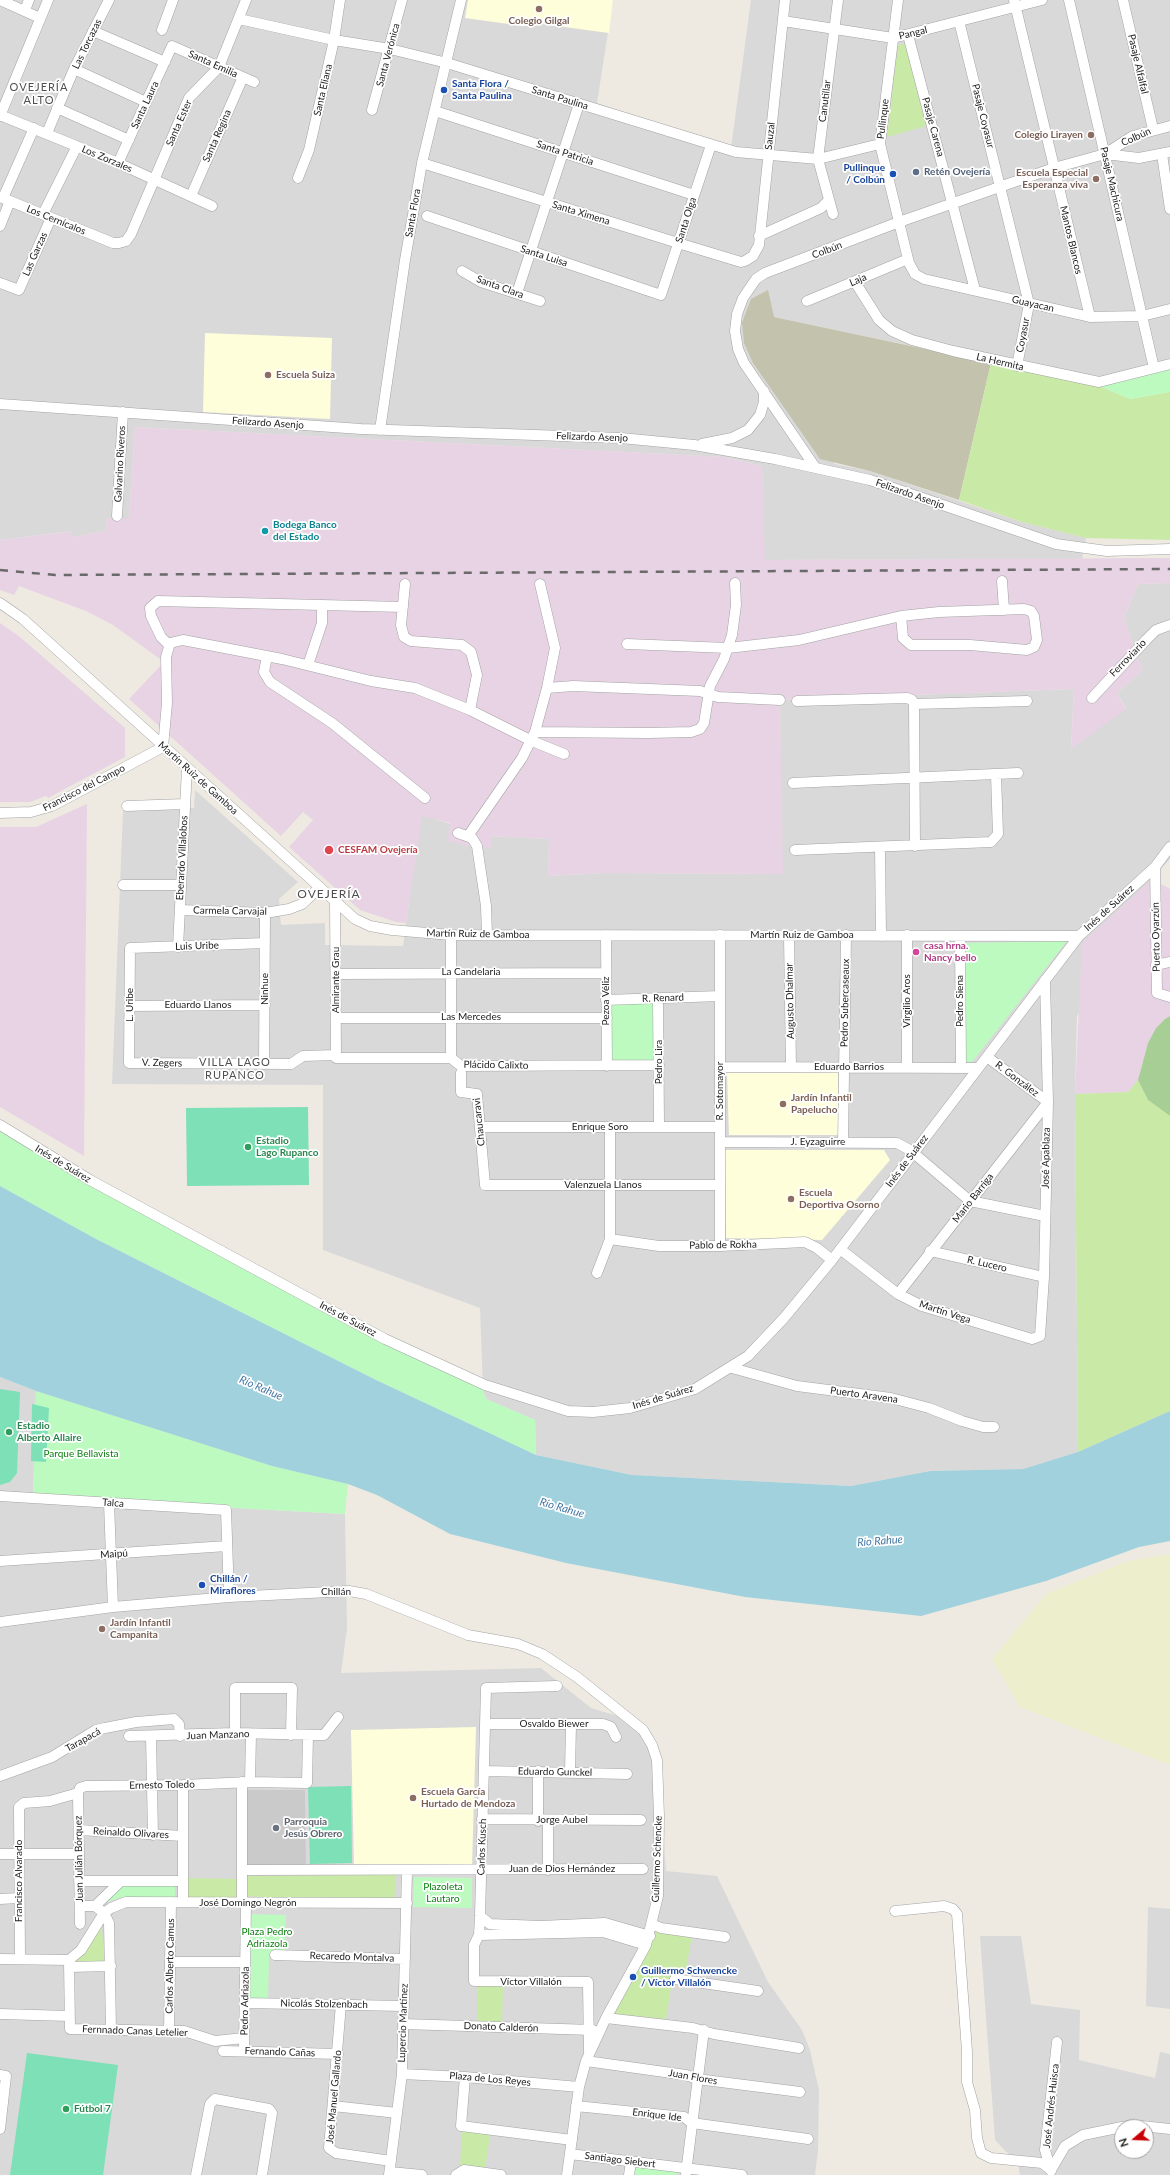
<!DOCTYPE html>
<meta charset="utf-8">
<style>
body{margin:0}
#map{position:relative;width:1170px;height:2175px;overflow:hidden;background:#eeeae2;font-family:Lato,sans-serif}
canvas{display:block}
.north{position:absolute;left:1114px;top:2119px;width:40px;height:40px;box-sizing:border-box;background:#fff;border:1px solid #a4a4a4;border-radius:50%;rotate:251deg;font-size:11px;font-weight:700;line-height:16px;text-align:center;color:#1c1c1c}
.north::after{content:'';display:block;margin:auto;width:14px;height:18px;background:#c90005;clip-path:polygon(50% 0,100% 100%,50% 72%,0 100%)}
</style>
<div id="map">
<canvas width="1170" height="2175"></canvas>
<div class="north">N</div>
</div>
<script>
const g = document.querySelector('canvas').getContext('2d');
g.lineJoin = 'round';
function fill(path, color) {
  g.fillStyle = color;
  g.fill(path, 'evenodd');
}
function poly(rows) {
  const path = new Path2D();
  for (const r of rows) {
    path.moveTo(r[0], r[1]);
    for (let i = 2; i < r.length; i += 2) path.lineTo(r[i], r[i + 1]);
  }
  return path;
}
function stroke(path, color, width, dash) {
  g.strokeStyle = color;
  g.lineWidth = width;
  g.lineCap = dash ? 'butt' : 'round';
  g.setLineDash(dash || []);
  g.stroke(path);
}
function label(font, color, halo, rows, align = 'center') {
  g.font = font + ' Lato,sans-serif';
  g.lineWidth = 3.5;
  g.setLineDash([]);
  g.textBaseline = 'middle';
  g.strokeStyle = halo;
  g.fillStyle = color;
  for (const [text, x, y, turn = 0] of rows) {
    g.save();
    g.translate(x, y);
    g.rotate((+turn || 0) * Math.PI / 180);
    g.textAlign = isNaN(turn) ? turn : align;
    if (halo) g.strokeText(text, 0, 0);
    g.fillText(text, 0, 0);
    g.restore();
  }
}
const residential = poly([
 [0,0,613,0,597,103,731,148,751,0,1170,0,1170,392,1097,385,774,317,751,299,835,464,870,471,1022,522,1086,538,1082,559,764,560,762,466,724,457,135,427,129,518,107,518,106,531,72,537,71,531,0,540],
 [1170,583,1170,859,1152,879,1077,1016,1075,1094,1078,1452,1023,1469,930,1471,851,1486,632,1475,536,1455,535,1420,486,1399,483,1389,480,1308,323,1250,323,1085,112,1084,123,810,194,808,195,790,298,882,279,899,281,925,325,923,325,945,403,946,421,815,490,836,549,839,548,876,604,873,782,874,780,700,1074,689,1071,748,1126,708,1117,693,1142,671,1124,618,1138,584],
 [0,1377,36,1391,33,1497,345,1514,347,1628,341,1673,541,1668,591,1708,644,1724,657,1747,666,1871,717,1876,768,1982,802,2030,810,2050,819,2090,818,2151,815,2175,0,2175],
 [1148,1907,1170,1909,1170,2009,1146,2006],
 [980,1936,1021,1936,1031,2004,1080,2010,1079,2060,1155,2078,1160,2052,1170,2054,1170,2175,1020,2175,1018,2164,995,2140],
 [1122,2127,1146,2127,1146,2151,1122,2151]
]);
const industrial = poly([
 [135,427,724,457,762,466,765,560,1170,558,1170,583,1138,584,1124,618,1142,671,1117,693,1126,709,1071,749,1074,689,780,700,783,874,604,873,548,876,549,839,491,836,491,847,476,848,448,841,450,823,422,816,406,923,396,922,360,910,289,847,313,820,303,812,281,836,129,699,164,662,113,625,86,611,19,586,14,595,0,590,0,540,72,531,72,537,106,531,107,518,129,518],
 [0,623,20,637,125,728,125,757,48,798,46,796,30,802,0,802],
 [87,804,84,1156,0,1107,0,827,36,827],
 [1152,879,1170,889,1170,1016,1165,1019,1156,1028,1148,1043,1138,1080,1128,1092,1075,1094,1082,943]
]);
const education = poly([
 [468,0,613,0,609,33,535,23,523,26,465,18],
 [205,333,332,338,330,419,203,412],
 [727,1073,838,1073,838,1135,729,1135],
 [725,1150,884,1150,890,1160,822,1240,726,1238],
 [476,1727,472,1867,354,1866,351,1730]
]);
const religious = poly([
 [247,1790,305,1790,306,1866,247,1867]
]);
const construction = poly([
 [768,290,774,317,991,363,959,500,870,471,820,459,753,363,744,343,742,323,751,299]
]);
const farmland = poly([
 [1170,1554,1170,1765,1020,1707,992,1659,1046,1594,1128,1561]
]);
const grass = poly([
 [905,44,926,126,887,137,898,45],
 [991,363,1097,385,1130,399,1170,392,1170,540,1086,538,1022,522,959,500],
 [1138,1080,1148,1100,1170,1116,1170,1411,1078,1452,1075,1094,1128,1092],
 [396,1875,394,1905,247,1896,247,1876],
 [187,1878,237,1879,236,1900,187,1899],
 [101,1921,105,1963,72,1963],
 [654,1931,692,1935,685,1975,673,1974,666,2019,613,2014],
 [477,1986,503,1986,502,2025,477,2024],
 [462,2123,491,2128,485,2170,460,2168]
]);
const forest = poly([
 [1170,1016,1170,1116,1148,1100,1138,1080,1148,1043,1156,1028,1165,1019]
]);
const park = poly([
 [1170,367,1170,392,1130,399,1097,385],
 [1067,941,972,1062,965,1062,966,943],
 [654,1002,655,1060,612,1060,612,1003],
 [0,1128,483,1389,486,1399,535,1420,536,1455,376,1380,96,1239,0,1186],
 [36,1391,272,1466,348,1484,345,1514,33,1497],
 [414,1877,472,1878,472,1908,413,1907],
 [121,1884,175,1884,175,1897,121,1897,105,1903],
 [250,1914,286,1915,285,1957,288,1957,269,1957,268,2000,248,2000],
 [628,2166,677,2170,678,2175,627,2175]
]);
const pitch = poly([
 [308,1107,309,1185,187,1186,186,1108],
 [0,1389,20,1392,17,1473,10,1482,0,1485],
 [32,1404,49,1408,46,1462,31,1461],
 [351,1786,352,1863,310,1864,308,1787],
 [27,2053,118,2065,103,2175,10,2175]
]);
const water = poly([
 [0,1186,96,1239,376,1380,536,1455,632,1475,851,1486,930,1471,1023,1469,1078,1452,1170,1411,1170,1541,1139,1547,1046,1581,921,1616,745,1597,566,1563,450,1534,377,1495,348,1484,272,1466,36,1391,0,1377]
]);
const minor = poly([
 [0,0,40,18],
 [898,0,880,144,909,263,915,274,924,279,1090,317,1142,316,1170,309],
 [1014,0,1090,317],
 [1069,0,1154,368],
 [1123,0,1153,129],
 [25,10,29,0],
 [239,19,334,40,390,49,447,63,736,152,818,159,880,144],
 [783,21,893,38,1042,0],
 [959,21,1029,304,1017,366],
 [162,30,173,0],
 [93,31,165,62],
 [908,35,975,290],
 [74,69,146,102],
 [57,108,129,140],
 [372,110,402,0],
 [435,111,694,195],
 [0,115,118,163,212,206],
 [0,116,48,0],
 [47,133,74,69,109,0],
 [1105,154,1139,158,1170,152],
 [1162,154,1170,209],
 [118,163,172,46,254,82],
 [422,163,678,243,741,262,745,261,753,256,759,245,785,0],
 [298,178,309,150,334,40,340,0],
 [191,196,243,77],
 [0,197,113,243,119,243,126,241,131,234,189,98,219,67,246,0],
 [3,198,34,128],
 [43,214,77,146],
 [833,214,818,159,838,0],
 [427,216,661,295,711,145],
 [0,226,10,201],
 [759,236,821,208,828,201],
 [462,271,481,282,540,301],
 [855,282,879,320,892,331,912,340,953,351,1099,382,1170,364],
 [0,283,19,290,51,218],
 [517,293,579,104],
 [807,301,908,259],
 [0,404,361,429,621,438,694,445,775,459,870,480,1056,544,1107,551,1170,549],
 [380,430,405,260,422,163,461,0],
 [702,444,732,438,748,430,760,415,764,402,764,391],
 [815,467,744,363,738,349,735,331,737,314,743,298,756,279,765,273,899,222,1054,168,1105,154,1133,136,1170,126],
 [117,516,123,412],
 [1002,581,1004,610],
 [405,584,401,625,404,637,411,641,462,645,471,652,477,675,470,710],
 [0,603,23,619,335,901,355,919,370,926,392,930,451,935,1079,936],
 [627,644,728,648,799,640,901,616,939,612,1024,609,1031,611,1034,616,1037,640,1034,647,1027,650,970,645,911,645,903,638,901,616],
 [169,645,161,637,151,616,150,608,158,601,403,607],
 [267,656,264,672,270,682,332,723,425,798],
 [308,665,322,623,322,606],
 [547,688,573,686,700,691,718,697,780,700],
 [1092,698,1146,640,1156,630,1170,625],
 [797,701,907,698,912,700,914,704,915,846],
 [914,704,1027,701],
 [535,732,649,733,691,732,700,729,704,723,710,686,724,659,732,635,736,605,735,583],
 [163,747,167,703,166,657,170,643,183,640,282,659,371,681,415,688,470,710,532,741,564,754],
 [793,783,1018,773],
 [127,806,185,804],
 [0,813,31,812,52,806,163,747],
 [458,833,472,838,477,846,486,906,487,935],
 [468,836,522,758,535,732,547,688,555,648,540,584],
 [880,847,881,936],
 [795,850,991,842,998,834,996,775],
 [1155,867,1157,993,1170,997],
 [123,885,181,885],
 [335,901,336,1058,451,1058,461,1066,659,1065],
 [180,910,265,913,289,909,302,904,320,887],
 [451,935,451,1058],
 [606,935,607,1066],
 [720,935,720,1246],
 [907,935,907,1067],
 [789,936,791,1066],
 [960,936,961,1067],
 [265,943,130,948,129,1063,291,1064,303,1056,336,1055],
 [178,947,187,768],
 [1156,965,1170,962],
 [336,974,606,973],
 [658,998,659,1126],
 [606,1000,720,996],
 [130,1006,265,1005],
 [336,1018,607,1018],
 [264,1064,265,913],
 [720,1067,978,1068],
 [461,1073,461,1092,477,1094,485,1185,720,1185],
 [0,1125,90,1180,323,1306,385,1339,485,1385,568,1411,593,1412,630,1408,695,1389,748,1356,784,1318,832,1260,1079,936,1155,867,1170,847],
 [480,1127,720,1127],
 [720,1142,897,1143,910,1150,970,1201,1045,1216],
 [843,1142,846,935],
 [610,1239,659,1246,720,1246,805,1242,817,1248,832,1260],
 [840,1249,898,1294,922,1306,1032,1339,1040,1336,1044,1277,1048,1102,1045,980],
 [930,1251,1044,1277],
 [597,1273,610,1239,610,1127],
 [898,1294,1048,1102,987,1057],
 [732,1368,797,1386,891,1398,929,1408,962,1421,983,1427,994,1427],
 [0,1496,226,1510,229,1597],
 [109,1503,113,1607],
 [0,1561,227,1546],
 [0,1622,113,1607,229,1597,349,1591,366,1594,468,1635,518,1644,542,1654,577,1677,643,1730,652,1745,657,1760,659,1816,658,1896,646,1945,606,2018,586,2061,579,2087,567,2175],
 [557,1686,486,1688,480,1916,479,1935,474,1945,474,1981,588,1982,589,2052],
 [485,1724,603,1724,611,1727,616,1737],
 [235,1733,235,1688,292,1688,291,1735],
 [129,1736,235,1733,324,1735,338,1717],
 [151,1737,153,1835],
 [484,1771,627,1774],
 [538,1771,538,1821],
 [570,1772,571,1724],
 [0,1776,52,1757,96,1730,105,1728,136,1722,174,1719,179,1724,180,1736],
 [242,1782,242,1903],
 [250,1782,251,1734],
 [183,1785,183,1902],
 [482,1819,641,1820],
 [548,1821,548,1870],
 [79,1830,183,1836],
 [0,1854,79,1854],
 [242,1870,643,1869],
 [79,1881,183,1881],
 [0,1899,19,1898],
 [80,1906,95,1906,104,1913,109,1923,111,2029],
 [95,1906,120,1882],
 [895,1911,944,1906,953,1909,957,1914,967,2051,967,2082,975,2110,977,2138,981,2153,991,2158,1042,2163,1051,2170,1065,2146,1083,2135,1122,2127],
 [480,1916,490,1924,541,1926,605,1923,650,1936],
 [80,1924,78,1793,80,1788,86,1786,183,1785,250,1782,307,1783,308,1735],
 [652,1924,661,1928,725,1937],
 [479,1935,603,1932,646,1945],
 [275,1955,405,1959],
 [0,1959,69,1960,81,1950,104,1913,111,1908,126,1902,407,1903],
 [20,1959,19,1807,24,1803,50,1801,78,1793],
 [69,1960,70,2029,184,2031,215,2041,244,2038],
 [170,1962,245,1962],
 [69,1967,111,1966],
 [675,1979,758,1991],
 [245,2003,404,2006],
 [341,2004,329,2148,336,2153,391,2161],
 [0,2014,69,2016],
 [606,2018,693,2028,714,2034,799,2048],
 [403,2024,593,2030],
 [169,2031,171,1902],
 [223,2051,338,2054],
 [244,2051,246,1903],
 [586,2061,686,2075,697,2079,800,2092],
 [402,2074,465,2077,579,2087],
 [0,2075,6,2076,0,2129],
 [465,2077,461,2126,572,2140],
 [333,2106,397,2113],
 [576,2106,684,2117,692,2123,808,2139],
 [1124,2127,1133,2125,1170,2129],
 [570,2154,742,2175],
 [1051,2171,1045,2150,1057,2042],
 [390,2172,422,2175],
 [686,2173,704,2030],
 [196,2175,210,2104,215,2099,269,2109,272,2113,262,2175],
 [389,2175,402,2074,407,1870],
 [456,2175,464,2170,501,2175],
 [629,2175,631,2162]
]);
const rail = poly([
 [0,570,55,575,1170,569]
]);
const markers = [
 [539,9,4,"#8d6e63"],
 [444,90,4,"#1a4fb4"],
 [1091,135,4,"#8d6e63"],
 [916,172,4,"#5c6f8a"],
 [893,174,4,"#1a4fb4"],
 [1096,179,4,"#8d6e63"],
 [268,375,4,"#8d6e63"],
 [265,531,4,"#0f9aa8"],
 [329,850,5,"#e0444e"],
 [916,952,4,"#d1479c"],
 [783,1104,4,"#8d6e63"],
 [248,1147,4,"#2e9e5b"],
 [791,1199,4,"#8d6e63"],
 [9,1432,4,"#2e9e5b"],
 [202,1585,4,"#1a4fb4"],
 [102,1629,4,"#8d6e63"],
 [413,1798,4,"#8d6e63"],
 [276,1828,4,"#6b7280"],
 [633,1977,4,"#1a4fb4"],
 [66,2109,4,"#2e9e5b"]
];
const educationNames = [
 ["Colegio Gilgal",539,21,"center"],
 ["Colegio Lirayen",1083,135,"right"],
 ["Escuela Especial",1088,173,"right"],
 ["Esperanza viva",1088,185,"right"],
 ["Escuela Suiza",276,375],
 ["Jardín Infantil",791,1098],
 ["Papelucho",791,1110],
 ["Escuela",799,1193],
 ["Deportiva Osorno",799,1205],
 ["Jardín Infantil",110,1623],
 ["Campanita",110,1635],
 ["Escuela García",421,1792],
 ["Hurtado de Mendoza",421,1804]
];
const streetNames = [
 ["Pangal",913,33,-14],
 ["Las Torcazas",87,44,-64],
 ["Santa Verónica",388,55,-75],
 ["Santa Emilia",213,64,24],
 ["Pasaje Alfalfal",1138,64,77],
 ["Santa Eliana",323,90,-77],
 ["Santa Paulina",560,98,17],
 ["Canutillar",825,101,-83],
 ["Santa Laura",145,105,-65],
 ["Pasaje Coyasur",983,116,76],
 ["Pullinque",883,119,-83],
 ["Santa Ester",179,123,-66],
 ["Pasaje Carena",933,127,75],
 ["Santa Regina",217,136,-66],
 ["Sauzal",770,136,-84],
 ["Colbún",1136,137,-24],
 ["Santa Patricia",565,153,18],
 ["Los Zorzales",107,159,23],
 ["Pasaje Machicura",1112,184,77],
 ["Santa Flora",413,213,-80],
 ["Santa Ximena",581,213,17],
 ["Los Cernícalos",56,220,22],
 ["Santa Olga",686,220,-72],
 ["Mantos Blancos",1071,240,77],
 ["Colbún",827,250,-21],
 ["Las Garzas",35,254,-66],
 ["Santa Luisa",544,256,18],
 ["Laja",858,280,-23],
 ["Santa Clara",500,287,20],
 ["Guayacan",1033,304,13],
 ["Coyasur",1023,335,-79],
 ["La Hermita",1000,362,13],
 ["Felizardo Asenjo",268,423,4],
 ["Felizardo Asenjo",592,437,2],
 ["Galvarino Riveros",120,464,-87],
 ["Felizardo Asenjo",910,494,19],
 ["Ferroviario",1128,658,-46],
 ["Martín Ruiz de Gamboa",198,778,42],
 ["Francisco del Campo",84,788,-27],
 ["Eberardo Villalobos",182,858,-87],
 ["Inés de Suárez",1109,908,-42],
 ["Carmela Carvajal",230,911,1],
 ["Martín Ruiz de Gamboa",478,934,1],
 ["Martín Ruiz de Gamboa",802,935],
 ["Puerto Oyarzún",1156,937,-91],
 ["Luis Uribe",197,946,-2],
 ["La Candelaria",471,972],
 ["Almirante Grau",336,980,-90],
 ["Ninhue",265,989,-90],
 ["R. Renard",663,998,-2],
 ["Pezoa Véliz",606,1001,-90],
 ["Augusto Dhalmar",790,1001,-91],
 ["Virgilio Aros",907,1001,-90],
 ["Pedro Siena",960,1001,-90],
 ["Pedro Subercaseaux",845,1003,-89],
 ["L. Uribe",130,1005,-90],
 ["Eduardo Llanos",198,1005],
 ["Las Mercedes",471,1017],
 ["Pedro Lira",659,1062,-90],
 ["V. Zegers",162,1063,1],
 ["Plácido Calixto",496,1065,1],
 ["Eduardo Barrios",849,1067],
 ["R. González",1017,1079,37],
 ["R. Sotomayor",720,1091,-90],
 ["Chaucaravi",479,1122,-96],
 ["Enrique Soro",600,1127],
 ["J. Eyzaguirre",818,1142],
 ["José Apablaza",1046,1158,-89],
 ["Inés de Suárez",907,1161,-53],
 ["Inés de Suárez",63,1164,31],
 ["Valenzuela Llanos",603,1185],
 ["Mario Barriga",973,1198,-52],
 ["Pablo de Rokha",723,1245,-1],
 ["R. Lucero",987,1264,13],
 ["Martín Vega",945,1312,18],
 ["Inés de Suárez",348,1319,28],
 ["Puerto Aravena",864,1395,8],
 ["Inés de Suárez",663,1397,-17],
 ["Talca",113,1503,4],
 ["Maipú",114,1554,-4],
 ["Chillán",336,1592],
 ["Osvaldo Biewer",554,1724],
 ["Juan Manzano",218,1735,-2],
 ["Tarapacá",83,1740,-29],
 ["Eduardo Gunckel",555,1772,1],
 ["Ernesto Toledo",162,1785,-1],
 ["Jorge Aubel",562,1820],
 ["Reinaldo Olivares",131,1833,3],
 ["Carlos Kusch",482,1847,-88],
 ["Juan Julián Bórquez",79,1859,-91],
 ["Guillermo Schencke",657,1859,-88],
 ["Juan de Dios Hernández",562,1869],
 ["Francisco Alvarado",19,1881,-90],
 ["José Domingo Negrón",248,1903],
 ["Recaredo Montalva",352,1957,2],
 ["Carlos Alberto Camus",170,1966,-89],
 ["Víctor Villalón",531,1982],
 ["Pedro Adriazola",245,2001,-89],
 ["Nicolás Stolzenbach",324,2004,1],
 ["Lupercio Martínez",403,2023,-88],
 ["Donato Calderón",501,2027,2],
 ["Fernnado Canas Letelier",135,2031,2],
 ["Fernando Cañas",280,2052,2],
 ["Juan Flores",693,2077,10],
 ["Plaza de Los Reyes",490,2079,5],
 ["José Manuel Gallardo",334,2097,-85],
 ["José Andrés Huisca",1051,2106,-84],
 ["Enrique Ide",657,2115,7],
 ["Santiago Siebert",620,2160,7]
];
const transitNames = [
 ["Santa Flora /",452,84],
 ["Santa Paulina",452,96],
 ["Pullinque",885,168,"right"],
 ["/ Colbún",885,180,"right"],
 ["Chillán /",210,1579],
 ["Miraflores",210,1591],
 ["Guillermo Schwencke",641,1971],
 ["/ Víctor Villalón",641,1983]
];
const serviceNames = [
 ["Retén Ovejería",924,172]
];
const cultureNames = [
 ["Bodega Banco",273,525],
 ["del Estado",273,537]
];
const healthNames = [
 ["CESFAM Ovejería",338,850]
];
const hotelNames = [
 ["casa hrna.",924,946],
 ["Nancy bello",924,958]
];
const leisureNames = [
 ["Estadio",256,1141],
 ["Lago Rupanco",256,1153],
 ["Estadio",17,1426],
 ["Alberto Allaire",17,1438],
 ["Fútbol 7",74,2109]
];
const parkNames = [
 ["Parque Bellavista",81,1454],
 ["Plazoleta",443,1887],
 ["Lautaro",443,1899],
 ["Plaza Pedro",267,1932],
 ["Adriazola",267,1944]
];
const worshipNames = [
 ["Parroquia",284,1822],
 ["Jesús Obrero",284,1834]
];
const neighbourhoodNames = [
 ["OVEJERÍA",39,87],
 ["ALTO",39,100],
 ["VILLA LAGO",235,1062],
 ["RUPANCO",235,1075]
];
const waterNames = [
 ["Río Rahue",261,1388,23],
 ["Río Rahue",562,1508,16],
 ["Río Rahue",880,1541,-4]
];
const quarterNames = [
 ["OVEJERÍA",329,894]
];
fill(residential, '#dad9d9');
fill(industrial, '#e7d3e4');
fill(education, '#fffeda');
fill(religious, '#cacaca');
fill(construction, '#c3c2ad');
fill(farmland, '#eceecc');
fill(grass, '#c9eaa6');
fill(forest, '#a7ce95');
fill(park, '#bcfac0');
fill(pitch, '#7de0b7');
fill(water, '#a1d1dd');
stroke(minor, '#a3a3a3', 11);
stroke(minor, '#fff', 10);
stroke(rail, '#6a6a6a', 2.5, [8, 8]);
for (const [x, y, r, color] of markers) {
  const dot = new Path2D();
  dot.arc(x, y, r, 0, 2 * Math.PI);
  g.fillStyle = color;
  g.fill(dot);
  stroke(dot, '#fff', 1.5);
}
label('bold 10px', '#785e54', '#fff', educationNames, 'left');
label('10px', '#1c1c1c', '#fff', streetNames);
label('bold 10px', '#164399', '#fff', transitNames, 'left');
label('bold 10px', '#4e5e75', '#fff', serviceNames, 'left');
label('bold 10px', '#0d838f', '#fff', cultureNames, 'left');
label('bold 10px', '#be3a42', '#fff', healthNames, 'left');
label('bold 10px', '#b23c85', '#fff', hotelNames, 'left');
label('bold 10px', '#27864d', '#fff', leisureNames, 'left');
label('10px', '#097c0f', '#fff', parkNames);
label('bold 10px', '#5b616d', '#fff', worshipNames, 'left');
g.letterSpacing = '1px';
label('11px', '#4f4f4f', '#fff', neighbourhoodNames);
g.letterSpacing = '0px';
label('italic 11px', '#4478a5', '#fff', waterNames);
g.letterSpacing = '1px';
label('12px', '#4f4f4f', '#fff', quarterNames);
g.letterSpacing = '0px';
</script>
